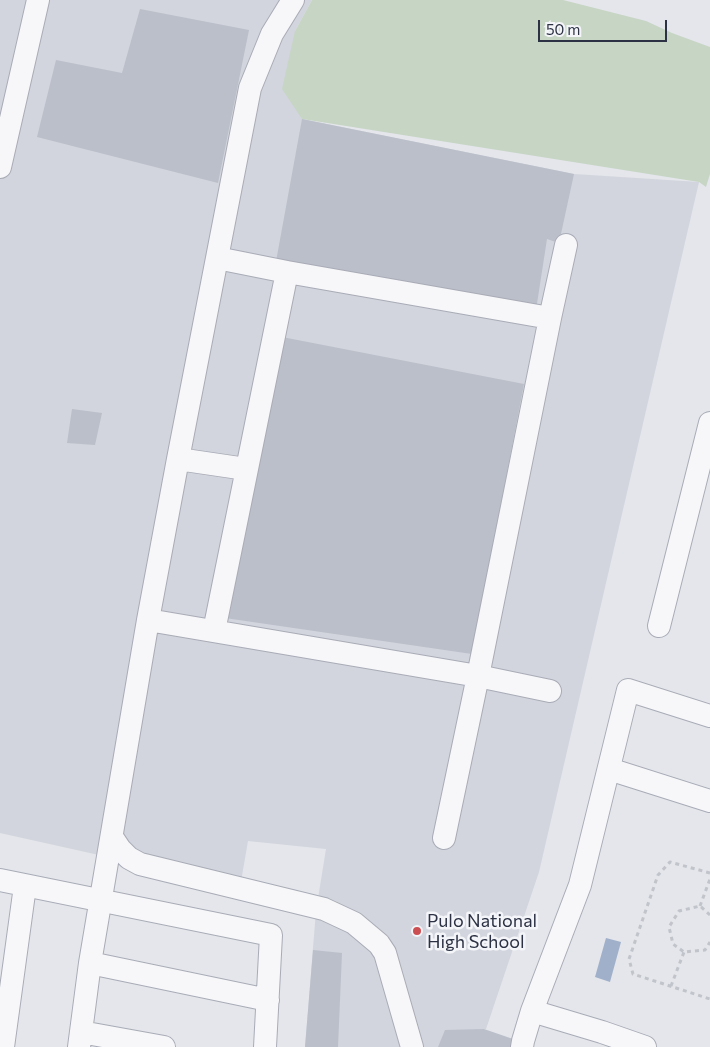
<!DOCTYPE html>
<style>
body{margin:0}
#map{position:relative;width:710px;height:1047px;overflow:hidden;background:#e4e6eb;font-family:Commissioner,sans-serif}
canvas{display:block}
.scale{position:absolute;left:538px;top:20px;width:129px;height:22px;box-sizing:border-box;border:2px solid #2c3244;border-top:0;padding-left:6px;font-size:15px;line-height:18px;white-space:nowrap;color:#2c3244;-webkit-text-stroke:4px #f4f5f9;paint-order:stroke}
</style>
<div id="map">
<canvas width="710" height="1047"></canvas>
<div class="scale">50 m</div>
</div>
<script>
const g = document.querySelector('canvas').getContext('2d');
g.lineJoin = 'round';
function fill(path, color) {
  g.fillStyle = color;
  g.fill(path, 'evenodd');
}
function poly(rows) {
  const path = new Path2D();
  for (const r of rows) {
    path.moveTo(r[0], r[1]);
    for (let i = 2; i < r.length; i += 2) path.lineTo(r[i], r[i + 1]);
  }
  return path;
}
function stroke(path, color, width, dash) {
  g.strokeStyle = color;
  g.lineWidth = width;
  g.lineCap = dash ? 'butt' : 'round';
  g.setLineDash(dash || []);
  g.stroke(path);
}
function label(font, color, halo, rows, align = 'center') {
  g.font = font + ' Commissioner,sans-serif';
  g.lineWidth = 5;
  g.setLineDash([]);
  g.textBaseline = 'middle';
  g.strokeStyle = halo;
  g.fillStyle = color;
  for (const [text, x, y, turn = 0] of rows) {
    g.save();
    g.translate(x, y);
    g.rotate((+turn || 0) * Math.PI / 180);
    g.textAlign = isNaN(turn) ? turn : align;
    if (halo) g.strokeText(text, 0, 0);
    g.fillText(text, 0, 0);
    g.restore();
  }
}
const built = poly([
 [0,0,312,0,295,31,302,119,574,174,699,182,539,872,486,1029,479,1029,479,1047,305,1047,316,911,326,849,248,841,239,893,108,857,0,833]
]);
const green = poly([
 [312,0,563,0,646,21,672,33,710,47,710,174,706,187,699,182,302,119,282,89,295,31]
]);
const water = poly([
 [606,938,621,942,610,982,595,977]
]);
const building = poly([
 [140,9,249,30,218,183,37,137,56,60,122,73],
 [302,119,574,174,559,243,547,239,536,310,275,267],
 [282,337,524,384,472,654,225,618],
 [72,409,102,413,95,445,67,443],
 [313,950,342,953,338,1047,305,1047],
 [484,1029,513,1039,511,1047,438,1047,445,1030]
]);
const path = poly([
 [710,873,670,862,658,875,629,959,633,974,710,999],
 [700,906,710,879],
 [710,915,700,906,679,911,669,927,673,944,684,952,705,950,710,942],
 [671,986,684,952]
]);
const minor = poly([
 [0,167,38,0],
 [217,258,287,272,550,318],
 [178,459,246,469],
 [148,620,478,676,550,691],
 [659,626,710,423],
 [214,631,287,272],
 [609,769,710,801],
 [112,837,120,849,129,858,140,864,324,909,354,923,379,944,385,953,412,1047],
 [444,838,478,676,550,318,566,245],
 [0,880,271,935,265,1047],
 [90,963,268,1000],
 [532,1011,602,1032,645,1047],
 [81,1032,164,1047],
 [3,1047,25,886],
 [79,1047,90,963,148,620,178,459,250,88,272,34,293,0],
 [522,1047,523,1041,532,1011,580,885,628,690,710,716]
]);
const markers = [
 [417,931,5,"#cb4e52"]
];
const poiNames = [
 ["Pulo National",427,921],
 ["High School",427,942]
];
fill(built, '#d2d5dd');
fill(green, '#c7d5c5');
fill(water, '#a0b0ca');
fill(building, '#bbbfc9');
stroke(minor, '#a9acb6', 24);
stroke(path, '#c2c4cb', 3, [4, 4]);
stroke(minor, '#f7f7fa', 22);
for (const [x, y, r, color] of markers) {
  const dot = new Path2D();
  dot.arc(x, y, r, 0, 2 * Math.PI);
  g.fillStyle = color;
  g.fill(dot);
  stroke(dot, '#f4f5f9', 2);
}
label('18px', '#2c3244', '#f4f5f9', poiNames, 'left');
</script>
